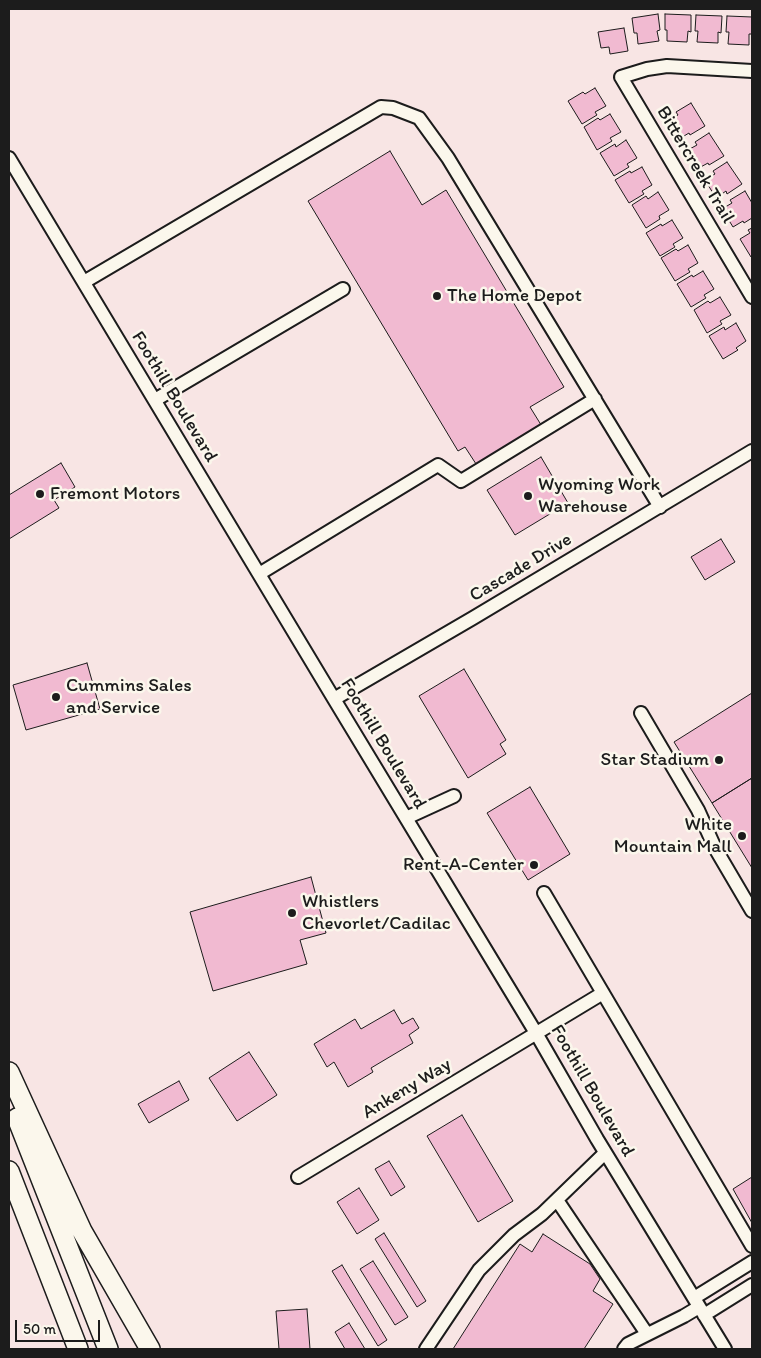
<!DOCTYPE html>
<style>
body{margin:0}
#map{position:relative;width:761px;height:1358px;overflow:hidden;background:#f8e5e4;font-family:Itim,sans-serif}
canvas{display:block}
.frame{position:absolute;inset:0;border:10px solid #1c1c1c;pointer-events:none}
.scale{position:absolute;left:15px;top:1320px;width:85px;height:22px;box-sizing:border-box;border:2px solid #1c1c1c;border-top:0;padding-left:6px;font-size:15px;line-height:18px;white-space:nowrap;color:#1c1c1c;-webkit-text-stroke:4px #fbf7ec;paint-order:stroke}
</style>
<div id="map">
<canvas width="761" height="1358"></canvas>
<div class="frame"></div>
<div class="scale">50 m</div>
</div>
<script>
const g = document.querySelector('canvas').getContext('2d');
g.lineJoin = 'round';
function fill(path, color) {
  g.fillStyle = color;
  g.fill(path, 'evenodd');
}
function poly(rows) {
  const path = new Path2D();
  for (const r of rows) {
    path.moveTo(r[0], r[1]);
    for (let i = 2; i < r.length; i += 2) path.lineTo(r[i], r[i + 1]);
  }
  return path;
}
function stroke(path, color, width, dash) {
  g.strokeStyle = color;
  g.lineWidth = width;
  g.lineCap = dash ? 'butt' : 'round';
  g.setLineDash(dash || []);
  g.stroke(path);
}
function label(font, color, halo, rows, align = 'center') {
  g.font = font + ' Itim,sans-serif';
  g.lineWidth = 5;
  g.setLineDash([]);
  g.textBaseline = 'middle';
  g.strokeStyle = halo;
  g.fillStyle = color;
  for (const [text, x, y, turn = 0] of rows) {
    g.save();
    g.translate(x, y);
    g.rotate((+turn || 0) * Math.PI / 180);
    g.textAlign = isNaN(turn) ? turn : align;
    if (halo) g.strokeText(text, 0, 0);
    g.fillText(text, 0, 0);
    g.restore();
  }
}
const building = poly([
 [658,14,660,30,657,31,659,41,638,44,637,33,634,33,632,18,658,14],
 [665,14,691,15,691,32,688,31,687,42,667,41,667,30,665,30,665,14],
 [696,15,722,16,721,33,718,32,718,43,697,42,698,31,695,31,696,15],
 [727,16,752,17,752,34,749,34,749,45,728,44,729,32,726,32,727,16],
 [624,28,628,51,610,54,609,47,601,48,598,32,624,28],
 [595,88,606,106,595,112,597,115,582,124,568,101,583,92,585,94,595,88],
 [691,103,705,126,690,135,689,133,679,139,668,121,678,115,676,112,691,103],
 [610,114,621,132,610,138,612,141,597,150,584,127,598,118,600,120,610,114],
 [709,133,724,156,709,165,708,163,697,169,686,151,697,145,695,142,709,133],
 [626,140,637,158,627,164,629,167,614,176,600,153,615,144,616,147,626,140],
 [390,151,422,205,446,190,564,387,530,407,543,428,478,467,465,447,458,451,308,201,390,151],
 [727,162,742,184,727,194,726,191,716,198,705,180,715,174,713,171,727,162],
 [642,167,652,185,642,191,644,194,629,203,615,180,630,171,631,173,642,167],
 [745,191,752,203,752,218,744,223,743,221,733,227,722,209,732,203,730,200,745,191],
 [658,192,669,210,659,216,660,219,646,228,632,205,646,196,648,199,658,192],
 [672,220,683,238,673,244,675,247,660,256,646,233,661,224,662,226,672,220],
 [752,228,752,256,751,257,740,239,750,233,748,230,752,228],
 [688,245,698,263,688,269,690,272,675,281,661,258,676,249,678,251,688,245],
 [703,271,714,289,704,295,706,298,691,307,677,284,692,275,693,277,703,271],
 [720,297,731,315,720,321,722,324,707,333,694,310,708,301,710,303,720,297],
 [736,323,746,341,736,348,738,350,723,359,709,336,724,327,725,330,736,323],
 [541,457,568,503,515,535,487,490,541,457],
 [61,463,75,487,54,500,59,508,9,539,9,495,61,463],
 [721,539,735,562,705,580,691,557,721,539],
 [87,663,100,709,26,730,13,685,87,663],
 [464,669,506,740,500,744,506,754,468,778,419,696,464,669],
 [752,693,752,778,712,803,674,742,752,693],
 [752,778,752,868,712,803,752,778],
 [530,787,570,854,528,880,487,813,530,787],
 [311,877,326,933,300,940,307,964,213,991,190,912,311,877],
 [394,1010,402,1024,413,1018,419,1028,409,1035,413,1043,371,1068,373,1072,348,1087,334,1062,327,1067,314,1044,355,1019,361,1029,394,1010],
 [249,1052,277,1095,237,1121,209,1078,249,1052],
 [179,1081,189,1100,149,1123,138,1104,179,1081],
 [462,1115,513,1201,478,1222,427,1136,462,1115],
 [389,1161,405,1187,391,1196,375,1169,389,1161],
 [752,1177,752,1223,733,1189,752,1177],
 [359,1188,379,1220,357,1234,337,1202,359,1188],
 [384,1233,426,1301,417,1307,375,1239,384,1233],
 [543,1234,590,1264,600,1279,593,1291,613,1304,584,1349,453,1349,520,1244,532,1252,543,1234],
 [373,1261,408,1317,395,1325,360,1269,373,1261],
 [342,1265,387,1340,378,1346,332,1271,342,1265],
 [307,1309,310,1349,279,1349,276,1311,307,1309],
 [349,1323,365,1349,345,1349,335,1332,349,1323]
]);
const minor = poly([
 [752,71,667,66,647,69,621,77,752,297],
 [9,158,334,699,536,1033,597,1139,725,1349],
 [84,282,381,107,393,108,419,118,448,158,660,507],
 [155,400,343,289],
 [259,574,438,465,461,481,595,399],
 [334,699,473,618,752,451],
 [641,713,698,810,715,848,752,911],
 [406,818,454,796],
 [544,893,752,1246],
 [298,1177,603,993],
 [557,1200,647,1334],
 [694,1298,752,1262],
 [704,1315,752,1285],
 [426,1349,479,1270,514,1235,542,1214,605,1153],
 [624,1349,628,1344,684,1316,699,1307]
]);
const highway = poly([
 [9,1072,82,1231,150,1349],
 [17,1118,108,1349],
 [9,1171,78,1349]
]);
const markers = [
 [437,296,5,"#1c1c1c"],
 [40,494,5,"#1c1c1c"],
 [528,496,5,"#1c1c1c"],
 [56,697,5,"#1c1c1c"],
 [719,760,5,"#1c1c1c"],
 [742,836,5,"#1c1c1c"],
 [534,865,5,"#1c1c1c"],
 [292,913,5,"#1c1c1c"]
];
const streetNames = [
 ["Bittercreek Trail",695,165,59],
 ["Foothill Boulevard",174,397,59],
 ["Cascade Drive",521,568,-31],
 ["Foothill Boulevard",383,744,59],
 ["Ankeny Way",407,1089,-31],
 ["Foothill Boulevard",592,1091,60]
];
const poiNames = [
 ["The Home Depot",447,296],
 ["Wyoming Work",538,485],
 ["Warehouse",538,507],
 ["Fremont Motors",50,494],
 ["Cummins Sales",66,686],
 ["and Service",66,708],
 ["Star Stadium",709,760,"right"],
 ["White",732,825,"right"],
 ["Mountain Mall",732,847,"right"],
 ["Rent-A-Center",524,865,"right"],
 ["Whistlers",302,902],
 ["Chevorlet/Cadilac",302,924]
];
fill(building, '#f1bad1');
stroke(building, '#1c1c1c', 1);
stroke(minor, '#1c1c1c', 16);
stroke(highway, '#1c1c1c', 22);
stroke(minor, '#fbf7ec', 12);
stroke(highway, '#fbf7ec', 19);
for (const [x, y, r, color] of markers) {
  const dot = new Path2D();
  dot.arc(x, y, r, 0, 2 * Math.PI);
  g.fillStyle = color;
  g.fill(dot);
  stroke(dot, '#fbf7ec', 2);
}
label('19px', '#1c1c1c', '#fbf7ec', streetNames);
label('19px', '#1c1c1c', '#fbf7ec', poiNames, 'left');
</script>
